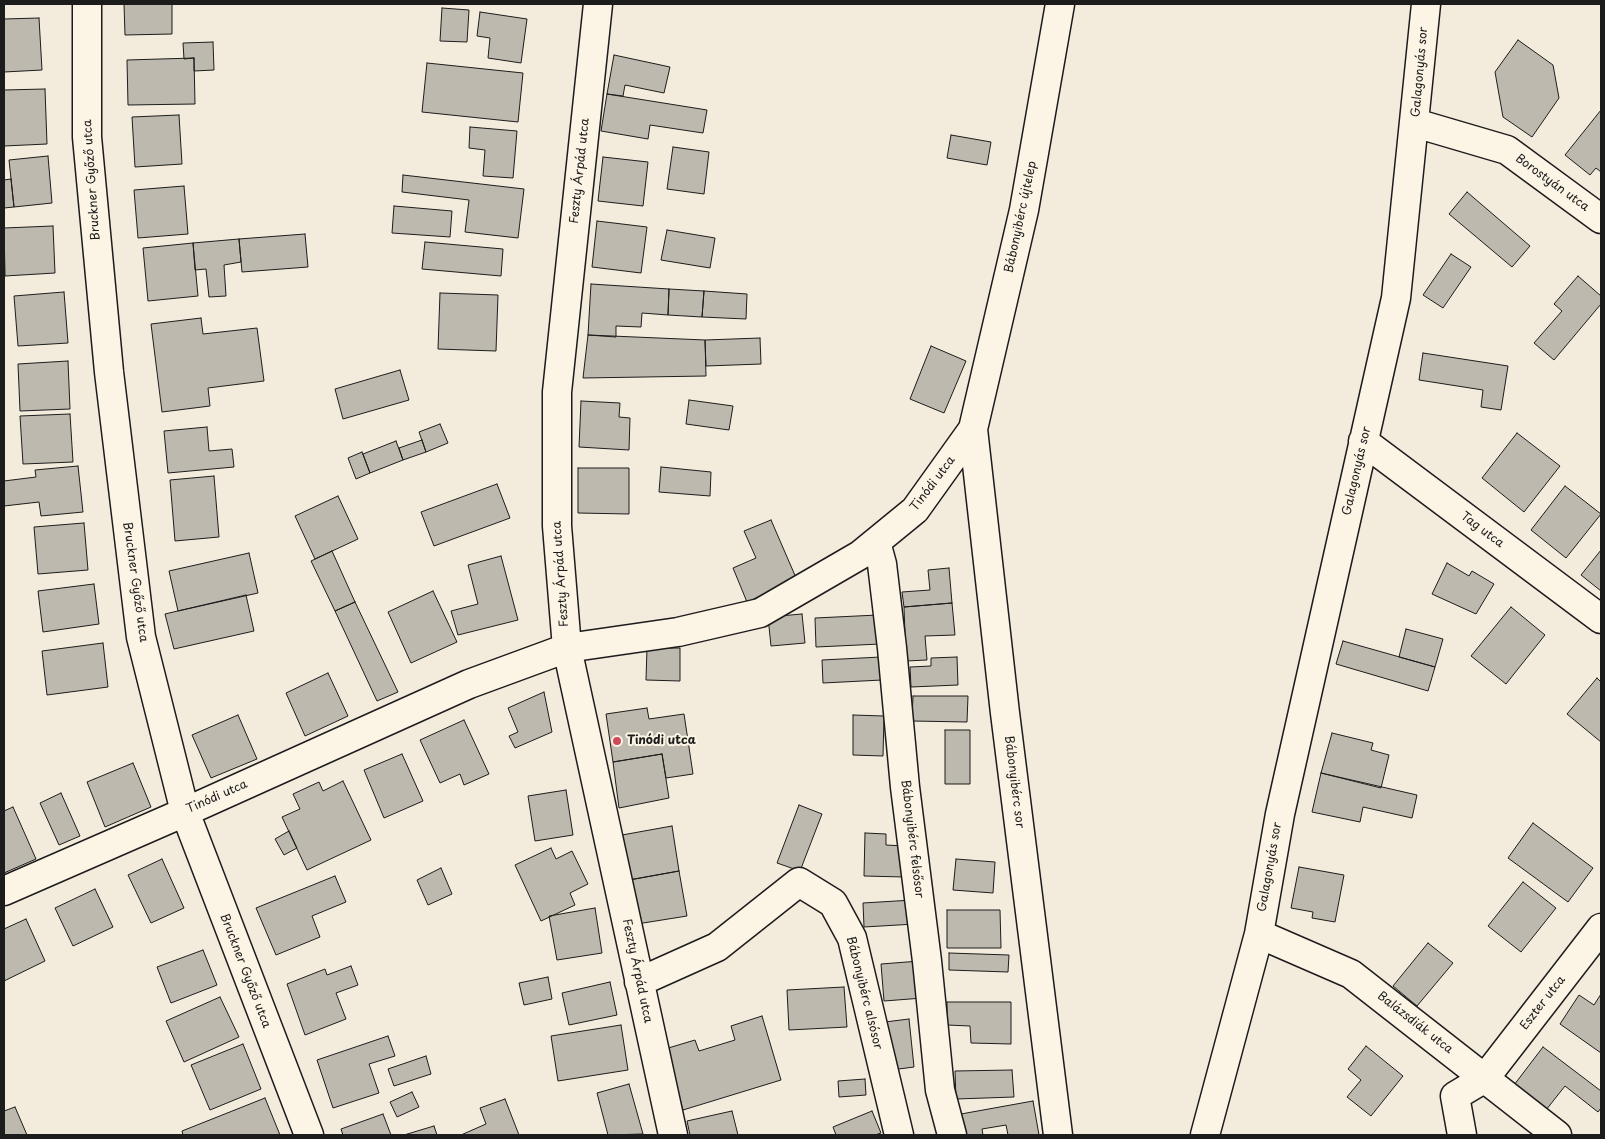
<!DOCTYPE html>
<meta charset="utf-8">
<style>
body{margin:0}
#map{position:relative;width:1605px;height:1139px;overflow:hidden;background:#f3ecdd;font-family:"Playpen Sans",sans-serif}
canvas{display:block}
.frame{position:absolute;inset:0;border:5px solid #1c1c1c;pointer-events:none}
</style>
<div id="map">
<canvas width="1605" height="1139"></canvas>
<div class="frame"></div>
</div>
<script>
const g = document.querySelector('canvas').getContext('2d');
g.lineJoin = 'round';
function fill(path, color) {
  g.fillStyle = color;
  g.fill(path, 'evenodd');
}
function poly(rows) {
  const path = new Path2D();
  for (const r of rows) {
    path.moveTo(r[0], r[1]);
    for (let i = 2; i < r.length; i += 2) path.lineTo(r[i], r[i + 1]);
  }
  return path;
}
function stroke(path, color, width, dash) {
  g.strokeStyle = color;
  g.lineWidth = width;
  g.lineCap = dash ? 'butt' : 'round';
  g.setLineDash(dash || []);
  g.stroke(path);
}
function label(font, color, halo, rows, align = 'center') {
  g.font = font + ' "Playpen Sans",sans-serif';
  g.lineWidth = 4;
  g.setLineDash([]);
  g.textBaseline = 'middle';
  g.strokeStyle = halo;
  g.fillStyle = color;
  for (const [text, x, y, turn = 0] of rows) {
    g.save();
    g.translate(x, y);
    g.rotate((+turn || 0) * Math.PI / 180);
    g.textAlign = isNaN(turn) ? turn : align;
    if (halo) g.strokeText(text, 0, 0);
    g.fillText(text, 0, 0);
    g.restore();
  }
}
const building = poly([
 [124,4,172,4,172,34,125,35,124,4],
 [442,8,469,10,467,42,440,41,442,8],
 [480,12,527,19,521,63,488,58,490,38,477,36,480,12],
 [39,18,42,70,4,72,4,19,39,18],
 [1518,40,1553,65,1559,98,1532,137,1503,117,1495,72,1518,40],
 [213,42,214,70,194,71,194,58,184,59,183,43,213,42],
 [614,55,670,67,664,93,625,85,623,96,607,94,614,55],
 [194,58,195,104,128,105,127,60,194,58],
 [427,63,523,73,518,122,422,112,427,63],
 [45,89,47,144,4,146,4,90,45,89],
 [607,94,707,110,703,133,650,125,648,139,601,131,607,94],
 [1601,110,1601,172,1596,168,1590,175,1565,155,1601,110],
 [179,115,182,164,135,167,132,117,179,115],
 [470,127,517,131,513,178,483,176,485,150,469,148,470,127],
 [951,135,991,142,987,165,947,158,951,135],
 [673,147,709,152,704,194,667,189,673,147],
 [48,156,52,203,14,207,9,160,48,156],
 [603,157,648,162,643,206,598,201,603,157],
 [403,175,524,189,518,238,465,232,469,200,402,192,403,175],
 [11,179,14,207,4,208,4,180,11,179],
 [184,186,188,234,138,238,134,190,184,186],
 [1467,192,1530,246,1512,267,1449,214,1467,192],
 [394,206,452,211,450,237,392,233,394,206],
 [597,221,647,227,641,273,592,267,597,221],
 [53,226,55,273,5,276,4,228,53,226],
 [667,230,715,238,710,268,661,260,667,230],
 [305,234,308,267,242,272,239,239,305,234],
 [239,239,241,262,224,265,226,296,209,297,206,269,195,270,193,243,239,239],
 [425,242,503,249,501,276,422,269,425,242],
 [193,243,198,296,148,301,143,248,193,243],
 [1451,254,1471,267,1443,308,1423,295,1451,254],
 [1578,276,1601,296,1601,304,1554,360,1534,343,1562,311,1554,304,1578,276],
 [591,284,669,289,668,315,642,313,641,327,616,326,616,337,588,335,591,284],
 [669,289,704,291,702,317,668,315,669,289],
 [704,291,747,294,746,319,702,317,704,291],
 [64,292,68,343,18,346,14,296,64,292],
 [440,293,498,295,496,351,438,349,440,293],
 [201,318,203,334,257,328,264,381,208,388,210,406,162,412,151,324,201,318],
 [588,335,705,340,706,376,583,378,588,335],
 [760,338,761,364,706,366,705,340,760,338],
 [931,346,966,361,944,413,910,399,931,346],
 [1423,353,1508,366,1501,410,1481,407,1483,390,1419,380,1423,353],
 [68,361,70,409,20,411,18,364,68,361],
 [400,370,409,400,343,419,335,389,400,370],
 [689,400,733,406,729,430,686,424,689,400],
 [581,401,620,403,619,417,630,418,629,450,579,447,581,401],
 [70,414,73,462,23,464,20,416,70,414],
 [440,424,448,443,426,452,419,432,440,424],
 [207,427,209,451,232,449,234,467,168,473,164,431,207,427],
 [1517,433,1560,466,1524,512,1482,478,1517,433],
 [422,440,426,452,403,460,399,448,422,440],
 [396,441,403,460,370,473,363,454,396,441],
 [362,452,370,473,356,479,348,458,362,452],
 [78,466,83,512,41,516,39,502,4,506,4,481,36,477,35,470,78,466],
 [661,467,711,472,710,496,659,492,661,467],
 [578,468,629,468,629,514,578,513,578,468],
 [214,476,219,537,175,541,170,480,214,476],
 [497,484,510,518,434,546,421,512,497,484],
 [1565,486,1601,514,1566,558,1531,530,1565,486],
 [338,496,358,539,315,559,295,516,338,496],
 [771,520,797,580,747,602,733,568,756,558,744,531,771,520],
 [84,523,88,570,38,574,34,527,84,523],
 [1601,550,1601,591,1581,575,1601,550],
 [332,551,355,602,335,611,311,561,332,551],
 [249,553,258,593,178,611,169,571,249,553],
 [501,556,518,620,458,635,451,611,478,604,468,565,501,556],
 [1447,563,1469,576,1472,571,1494,584,1476,614,1432,594,1447,563],
 [949,568,952,603,904,607,902,592,930,590,928,570,949,568],
 [94,584,99,624,43,632,38,591,94,584],
 [433,591,457,642,411,663,388,612,433,591],
 [246,595,254,631,174,649,165,614,246,595],
 [355,602,398,692,377,701,335,611,355,602],
 [952,603,955,635,925,636,927,660,906,661,904,607,952,603],
 [1511,607,1545,635,1506,684,1471,656,1511,607],
 [802,614,805,643,771,646,768,617,802,614],
 [878,615,880,644,816,647,815,618,878,615],
 [1406,629,1443,639,1435,667,1399,657,1406,629],
 [1343,641,1435,667,1428,691,1336,664,1343,641],
 [103,643,108,687,47,695,42,651,103,643],
 [647,648,680,648,680,681,646,680,647,648],
 [881,657,882,680,823,683,822,660,881,657],
 [957,657,958,685,911,687,910,667,931,666,931,658,957,657],
 [328,673,348,716,305,736,286,693,328,673],
 [1597,678,1601,682,1601,742,1567,714,1597,678],
 [544,692,552,732,515,748,509,736,518,732,508,708,544,692],
 [913,696,968,696,967,722,912,721,913,696],
 [647,708,649,719,684,714,693,774,666,778,662,754,613,762,606,714,647,708],
 [238,715,257,759,211,778,192,735,238,715],
 [853,715,884,716,883,756,853,755,853,715],
 [464,720,489,774,464,785,460,774,440,783,420,740,464,720],
 [945,730,970,730,970,784,945,784,945,730],
 [1332,733,1373,743,1371,750,1389,755,1381,788,1321,773,1332,733],
 [402,754,423,801,384,818,364,770,402,754],
 [662,754,669,798,619,808,613,762,662,754],
 [133,763,151,807,105,827,87,782,133,763],
 [1321,773,1417,795,1412,818,1363,807,1360,822,1312,812,1321,773],
 [343,781,371,840,307,870,282,817,300,809,293,794,319,782,323,791,343,781],
 [566,790,573,835,535,841,528,796,566,790],
 [61,793,80,836,59,845,40,803,61,793],
 [799,805,822,814,800,871,777,863,799,805],
 [13,807,36,859,4,873,4,811,13,807],
 [1533,823,1593,868,1568,902,1508,858,1533,823],
 [672,826,679,871,629,880,622,835,672,826],
 [289,831,297,848,284,855,275,839,289,831],
 [865,833,886,834,886,845,904,846,904,877,864,876,865,833],
 [551,848,556,859,572,851,588,884,570,893,575,905,541,921,515,865,551,848],
 [162,859,184,908,151,923,128,875,162,859],
 [956,859,995,862,993,893,953,890,956,859],
 [1299,867,1344,875,1335,922,1312,918,1313,912,1291,908,1299,867],
 [441,868,452,894,428,905,417,880,441,868],
 [679,871,687,916,637,924,629,880,679,871],
 [335,876,346,902,312,916,320,937,276,955,256,908,335,876],
 [1523,882,1556,908,1521,952,1488,926,1523,882],
 [95,889,113,927,73,946,55,908,95,889],
 [913,900,915,924,864,927,863,903,913,900],
 [595,908,602,953,557,960,549,916,595,908],
 [947,910,1000,910,1001,948,947,948,947,910],
 [26,919,45,961,4,981,4,929,26,919],
 [1428,943,1453,963,1417,1006,1393,986,1428,943],
 [203,950,217,985,171,1003,157,967,203,950],
 [949,953,1009,955,1008,972,949,970,949,953],
 [920,961,923,998,884,1001,881,964,920,961],
 [351,966,358,985,336,993,346,1019,305,1035,287,984,325,969,327,975,351,966],
 [548,977,552,999,524,1005,519,983,548,977],
 [610,982,617,1015,569,1025,562,993,610,982],
 [844,987,847,1027,789,1030,787,990,844,987],
 [1601,994,1601,1053,1560,1024,1579,995,1594,1005,1601,994],
 [220,997,239,1037,184,1062,166,1021,220,997],
 [947,1002,1011,1002,1011,1044,971,1043,970,1026,947,1025,947,1002],
 [762,1016,781,1080,683,1110,665,1049,695,1040,699,1051,735,1040,731,1026,762,1016],
 [909,1019,914,1067,891,1070,885,1022,909,1019],
 [621,1025,628,1070,558,1081,551,1036,621,1025],
 [388,1036,395,1056,369,1064,379,1093,333,1108,317,1060,388,1036],
 [243,1044,261,1089,210,1110,191,1065,243,1044],
 [1366,1046,1403,1076,1371,1116,1347,1097,1361,1080,1348,1069,1366,1046],
 [1543,1047,1601,1091,1601,1108,1598,1112,1565,1086,1546,1110,1514,1085,1543,1047],
 [426,1056,431,1074,394,1086,388,1069,426,1056],
 [1012,1070,1014,1097,956,1099,955,1071,1012,1070],
 [865,1079,866,1095,839,1097,838,1081,865,1079],
 [629,1084,643,1134,608,1135,597,1093,629,1084],
 [412,1092,419,1107,397,1117,390,1102,412,1092],
 [265,1098,280,1135,183,1135,182,1131,265,1098],
 [505,1099,519,1135,461,1135,486,1124,480,1108,505,1099],
 [1033,1101,1039,1135,1008,1135,1006,1125,982,1129,983,1135,965,1135,961,1114,1033,1101],
 [15,1107,27,1135,4,1135,4,1111,15,1107],
 [732,1111,738,1135,690,1135,687,1121,732,1111],
 [872,1111,881,1133,875,1135,836,1135,833,1127,872,1111],
 [383,1114,391,1135,343,1135,341,1129,383,1114],
 [434,1126,437,1135,404,1135,434,1126]
]);
const minor = poly([
 [87,4,87,137,109,372,141,637,185,812,309,1135],
 [598,4,557,392,557,526,567,648,673,1135],
 [1415,123,1507,150,1601,219],
 [1363,441,1601,619],
 [876,542,882,564,892,648,905,787,927,961,940,1090,952,1135],
 [4,891,185,812,469,684,567,648,678,632,760,613,860,555,915,510,973,429],
 [1259,934,1351,974,1557,1135],
 [639,982,717,947,799,882,833,903,852,938,899,1135],
 [1058,1135,1005,713,973,429,1024,210,1060,4],
 [1205,1135,1259,934,1280,814,1396,298,1426,4],
 [1462,1135,1455,1096,1485,1078,1601,928]
]);
const markers = [
 [617,741,5,"#d1495b"]
];
const streetNames = [
 ["Galagonyás sor",1420,72,-85],
 ["Feszty Árpád utca",580,171,-84],
 ["Bruckner Győző utca",92,180,-94],
 ["Borostyán utca",1552,183,36],
 ["Bábonyibérc újtelep",1021,217,-78],
 ["Galagonyás sor",1357,471,-77],
 ["Tinódi utca",933,484,-53],
 ["Tag utca",1482,530,37],
 ["Feszty Árpád utca",561,574,-94],
 ["Bruckner Győző utca",135,582,82],
 ["Bábonyibérc sor",1014,782,83],
 ["Tinódi utca",217,797,-24],
 ["Bábonyibérc felsősor",912,839,83],
 ["Galagonyás sor",1270,867,-80],
 ["Bruckner Győző utca",245,971,69],
 ["Feszty Árpád utca",637,971,78],
 ["Bábonyibérc alsósor",864,993,76],
 ["Eszter utca",1543,1003,-52],
 ["Balázsdiák utca",1415,1023,38]
];
const poiNames = [
 ["Tinódi utca",627,741]
];
fill(building, '#beb9ae');
stroke(building, '#1c1c1c', 1);
stroke(minor, '#1c1c1c', 31);
stroke(minor, '#fcf5e5', 28);
for (const [x, y, r, color] of markers) {
  const dot = new Path2D();
  dot.arc(x, y, r, 0, 2 * Math.PI);
  g.fillStyle = color;
  g.fill(dot);
  stroke(dot, '#fcf5e5', 2);
}
label('12px', '#1c1c1c', '#fcf5e5', streetNames);
label('bold 12px', '#1c1c1c', '#fcf5e5', poiNames, 'left');
</script>
